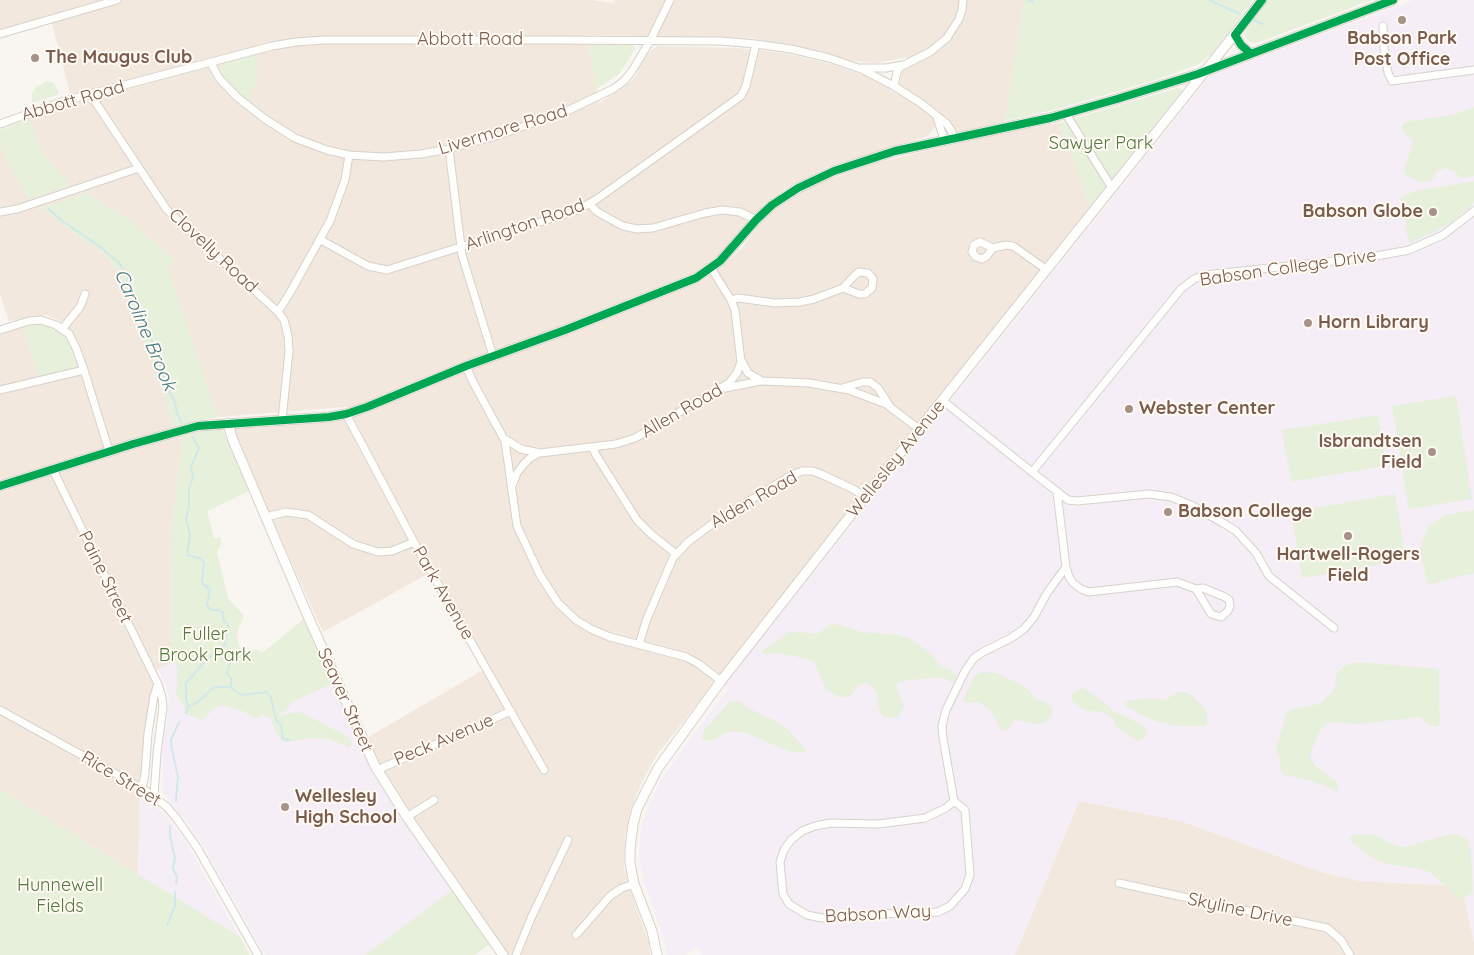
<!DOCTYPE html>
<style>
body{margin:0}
canvas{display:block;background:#f9f5f0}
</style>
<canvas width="1474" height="955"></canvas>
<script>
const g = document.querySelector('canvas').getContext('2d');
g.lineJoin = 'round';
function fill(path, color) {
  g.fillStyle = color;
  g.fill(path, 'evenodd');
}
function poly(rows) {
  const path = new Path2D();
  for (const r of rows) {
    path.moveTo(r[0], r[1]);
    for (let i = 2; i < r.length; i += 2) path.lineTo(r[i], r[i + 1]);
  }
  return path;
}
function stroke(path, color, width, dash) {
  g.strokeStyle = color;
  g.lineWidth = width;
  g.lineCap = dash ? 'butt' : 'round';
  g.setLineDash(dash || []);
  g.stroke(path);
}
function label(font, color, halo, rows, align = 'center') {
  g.font = font + ' Quicksand,sans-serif';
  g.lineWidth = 4;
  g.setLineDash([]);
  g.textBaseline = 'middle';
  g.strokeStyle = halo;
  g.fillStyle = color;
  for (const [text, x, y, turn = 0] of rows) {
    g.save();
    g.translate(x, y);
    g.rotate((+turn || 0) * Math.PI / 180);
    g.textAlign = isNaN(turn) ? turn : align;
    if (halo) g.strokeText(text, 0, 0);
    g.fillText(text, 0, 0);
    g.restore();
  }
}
const residential = poly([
 [0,0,592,0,613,3,615,0,1024,0,1005,121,958,134,939,111,899,84,907,57,877,63,848,61,809,50,752,38,587,35,599,103,625,87,636,76,642,62,649,52,658,46,736,48,783,53,832,64,867,77,923,108,934,119,936,125,928,136,827,167,783,190,764,204,738,236,720,254,692,277,576,320,358,406,218,417,168,267,175,260,128,219,102,203,88,193,42,208,107,256,116,269,119,266,174,427,10,481,0,483,0,334,23,327,38,378,86,366,76,339,59,320,46,315,9,321,0,294,0,145,10,166,29,199,68,187,66,180,44,155,28,119,73,106,50,16,0,29],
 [1059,123,1090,208,656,756,641,784,631,808,625,837,624,869,638,913,649,942,650,955,507,955,382,774,365,739,490,666,435,570,323,632,234,434,234,425,355,416,493,361,701,282,727,262,742,248,766,215,802,189,876,163,997,134],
 [183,436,171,533,172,662,158,669,150,675,154,685,140,794,138,874,0,789,0,491,7,490,135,449],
 [1079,801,1181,821,1321,872,1359,881,1462,886,1474,943,1474,955,1015,955]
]);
const education = poly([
 [1414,0,1474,0,1474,943,1462,886,1359,881,1321,872,1181,821,1079,801,1015,955,702,955,698,947,684,955,666,955,664,940,642,877,639,854,641,830,650,801,665,774,680,752,728,689,724,685,1210,76],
 [172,662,255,719,332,684,373,775,452,890,365,955,265,955,203,846,186,820,163,793,162,753,169,700,167,688,158,669],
 [140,794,164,814,184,839,240,937,138,874]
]);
const green = poly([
 [1024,0,1253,0,1214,52,1199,64,1162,78,1057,109,1005,121],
 [1267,0,1372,0,1256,43,1250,42,1245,37,1244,31],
 [589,44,632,44,635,49,619,74,596,89],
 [257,54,257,79,248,102,225,79,220,72,219,68,225,63],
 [47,81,54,83,59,94,32,103,32,93,35,88],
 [1178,88,1182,90,1181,93,1090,208,1059,123],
 [1474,107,1474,176,1461,178,1454,171,1445,168,1437,172,1431,181,1420,183,1405,174,1404,171,1413,141,1401,130,1403,124,1410,121,1453,115],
 [28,119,44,155,66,180,69,187,29,199,10,166,0,145,0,130],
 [1474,181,1474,202,1470,206,1452,222,1440,229,1410,243,1405,228,1407,226,1400,198,1415,191],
 [88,193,102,203,128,219,175,260,168,267,218,417,199,420,174,427,119,267,116,270,107,256,41,208],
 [34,324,44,324,55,328,63,334,70,344,79,368,38,378,23,327],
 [1456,396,1472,499,1409,509,1392,406],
 [1378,415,1386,466,1291,482,1282,430],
 [222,429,249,491,207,511,214,539,219,537,221,539,221,545,217,552,228,598,244,616,238,629,237,636,240,648,243,650,257,650,262,653,304,619,332,684,292,702,289,707,278,716,297,712,303,713,350,738,352,743,350,747,328,739,315,738,285,742,280,739,272,723,272,719,263,715,255,719,243,711,223,705,216,707,202,720,200,720,186,714,182,702,178,698,176,693,178,667,172,662,171,533,183,436,206,430],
 [1395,494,1406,560,1302,578,1291,512],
 [1474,510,1474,573,1427,585,1420,548,1427,528,1445,515],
 [831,624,841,625,861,632,898,635,911,639,930,653,941,667,949,669,957,675,956,680,951,682,944,678,929,678,902,681,897,684,897,689,904,706,898,717,890,718,884,717,879,710,877,694,872,687,865,683,859,685,853,693,848,697,839,697,825,689,814,661,794,656,773,653,764,654,761,652,791,631,817,634],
 [1357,662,1439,669,1439,699,1440,721,1439,726,1436,727,1431,726,1419,717,1359,724,1332,722,1325,725,1319,731,1310,756,1314,765,1337,782,1338,791,1336,792,1329,787,1311,781,1284,775,1280,769,1280,759,1276,749,1287,712,1292,709,1319,704,1332,692,1335,686,1336,676,1338,672,1344,666],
 [982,672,996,673,1023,685,1037,699,1046,702,1051,707,1053,712,1051,716,1046,722,1036,724,1014,720,1008,730,1005,731,1001,729,990,710,983,705,978,702,966,703,964,701,964,698,972,680,977,674],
 [1084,688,1104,702,1114,712,1128,717,1144,727,1147,732,1145,737,1139,741,1133,738,1117,728,1113,719,1104,712,1085,711,1076,704,1072,700,1071,695,1079,689],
 [1180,692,1186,692,1193,696,1200,703,1205,710,1207,715,1207,726,1177,726,1156,721,1140,714,1126,706,1125,703,1127,701,1148,698,1164,700],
 [730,701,738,701,756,712,778,722,786,728,804,747,806,752,800,753,789,751,745,733,730,731,711,741,703,740,702,736,706,727,710,724],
 [0,789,240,937,250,955,0,955],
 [1354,834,1375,835,1396,846,1406,847,1451,834,1460,835,1466,838,1470,842,1473,892,1464,899,1459,899,1430,872,1416,868,1386,864,1369,856,1351,841,1350,837],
 [452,890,489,945,474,955,365,955]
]);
const stream = poly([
 [1028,0,1033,2],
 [1209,0,1240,14],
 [1253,20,1263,24],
 [49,209,61,220,99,246,119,263,123,269,127,276,130,292,139,306,163,371,165,383,175,403,177,413,182,423],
 [219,651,221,657,226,659,230,663,227,673,231,679,231,688,242,695,267,692,271,698,276,720,281,725,283,739,290,740],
 [188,707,198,702,214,687,230,687],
 [186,713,188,707,186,698,186,683,206,660,223,647,225,644,226,632,229,627,223,619,223,612,218,610,211,610,209,608,207,604,210,590,202,582,204,562,199,558,187,555,190,535,186,518,189,508,189,488,193,478,191,467,199,448,193,437],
 [176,801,178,777,171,745,171,740,179,722],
 [170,826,170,836,175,858,173,868,177,877,176,884],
 [167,925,175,906,175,892]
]);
const street = poly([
 [1383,26,1384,48,1388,73,1392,81,1474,70],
 [0,34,117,0],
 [211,63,219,78,237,97,265,119,295,138,327,150,349,155,383,157,421,154,449,149,499,135,569,110,613,89,624,81,632,71,650,41,670,0],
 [861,68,886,68,903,65],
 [894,86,897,72,900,67,930,52,947,38,959,19,962,10,963,0],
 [93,94,96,103,167,210,278,312,284,320,288,336,289,351,282,420],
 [1066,114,1112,188],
 [937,117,944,140],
 [0,124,64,101,272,46,296,42,323,40,551,40,720,41,756,44,791,49,829,58,861,69,894,86,922,104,946,123,951,130,954,138],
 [449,149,462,255,493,356],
 [590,204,596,211,608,218,623,226,637,229,653,228,705,213,722,210,740,212,756,220],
 [0,212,17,209,139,168],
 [321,240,368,266,387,270,578,210,597,199,741,96,746,86,756,44],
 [980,242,993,248,987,256,982,259,976,257,972,252,974,245,980,242],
 [993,248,1006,245,1013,246,1047,270],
 [731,300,738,298,775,303,800,302,814,299,843,288,854,276,859,272,868,273,873,279,872,288,865,294,859,294,843,288],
 [278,312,291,291,330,221,345,180,349,155],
 [63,328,80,307,85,294],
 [0,330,29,321,41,320,56,325,69,334,76,348,84,370,109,451],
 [741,360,748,373,762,381,809,383,849,390,886,404,919,429],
 [466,366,473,382,505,441,517,526,540,575,558,603,576,620,591,629,610,637,686,657,699,664,721,681],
 [725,388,761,381],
 [842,388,863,382,870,382,878,388,889,405],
 [0,390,84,370],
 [942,400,1032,472],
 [346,414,414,542,544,770],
 [505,439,521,449,540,453,616,444,635,438,729,383,737,373,741,362,735,310,731,300,711,268],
 [593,448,596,455,637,520,651,534,676,554],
 [53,470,158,684,162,698,163,707,157,753,154,796],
 [512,486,517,473,523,465,530,458,539,453],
 [266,517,286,512,308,515,353,544,378,552,392,551,414,542],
 [1066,567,1069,577,1073,583,1081,589,1089,592,1177,582,1196,589,1211,614,1221,617,1228,611,1230,606,1229,600,1225,597,1203,588,1196,589],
 [1334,628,1269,576,1256,553,1236,531,1223,523,1193,506,1171,497,1149,494,1077,501,1068,500,1032,472,1181,289,1194,279,1205,275,1371,257,1409,250,1443,235,1474,211],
 [639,645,646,621,673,558,688,542,716,521,790,476,802,471,813,471,823,475,853,489,865,497],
 [0,710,145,790,167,807,177,819,198,849,258,955],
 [377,770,511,711],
 [142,788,145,774,148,733,154,696,158,684],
 [954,801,965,810,970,875,965,889,950,906,938,912,877,914,854,917,822,918,807,915,789,904,783,894,780,862,784,850,791,840,802,831,815,826,831,823,879,824,925,818,946,808,954,801],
 [954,801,943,738,942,726,946,710,965,671,974,658,983,652,1011,638,1024,629,1034,617,1047,593,1066,567,1057,492],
 [407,817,434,800],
 [1119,883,1327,928,1341,940,1350,955],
 [576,935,610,896,622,888,634,884],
 [516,955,532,916,568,840]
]);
const secondary = poly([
 [1235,35,1241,45,1250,53],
 [228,423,232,438,307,614,375,766,407,817,503,955],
 [0,486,133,444,198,426,329,417,346,414,367,407,466,366,565,330,696,278,720,261,756,220,772,205,798,188,834,171,895,151,1050,118,1117,99,1198,74,1393,0],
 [657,955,652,931,634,884,630,863,630,849,633,825,637,809,658,768,721,681,865,497,1262,0]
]);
const bus1 = poly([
 [1250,53,1241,45,1235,35,1262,0],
 [0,486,133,444,198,426,329,417,346,414,367,407,466,366,565,330,696,278,720,261,756,220,772,205,798,188,834,171,895,151,1050,118,1117,99,1198,74,1393,0]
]);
const markers = [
 [1402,20,5,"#a69286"],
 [35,58,5,"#a69286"],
 [1433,212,5,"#a69286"],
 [1308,323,5,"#a69286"],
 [1129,409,5,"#a69286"],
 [1432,452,5,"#a69286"],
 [1168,512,5,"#a69286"],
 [1348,536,5,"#a69286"],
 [285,807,5,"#a69286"]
];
const poiNames = [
 ["Babson Park",1402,39,"center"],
 ["Post Office",1402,60,"center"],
 ["The Maugus Club",45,58],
 ["Babson Globe",1423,212,"right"],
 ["Horn Library",1318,323],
 ["Webster Center",1139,409],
 ["Isbrandtsen",1422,442,"right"],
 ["Field",1422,463,"right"],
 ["Babson College",1178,512],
 ["Hartwell-Rogers",1348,555,"center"],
 ["Field",1348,576,"center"],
 ["Wellesley",295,797],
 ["High School",295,818]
];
const streetNames = [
 ["Abbott Road",470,40],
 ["Abbott Road",73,101,-16],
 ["Livermore Road",503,130,-17],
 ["Arlington Road",525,225,-19],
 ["Clovelly Road",213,251,43],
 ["Babson College Drive",1288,268,-8],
 ["Allen Road",682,411,-30],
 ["Wellesley Avenue",896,459,-51],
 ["Alden Road",754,500,-30],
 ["Paine Street",105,577,64],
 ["Park Avenue",443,593,60],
 ["Seaver Street",345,700,66],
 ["Peck Avenue",444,740,-23],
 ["Rice Street",121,779,31],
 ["Skyline Drive",1240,910,12],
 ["Babson Way",878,914,-3]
];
const parkNames = [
 ["Sawyer Park",1101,144],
 ["Fuller",205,635],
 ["Brook Park",205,656],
 ["Hunnewell",60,886],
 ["Fields",60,907]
];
const waterNames = [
 ["Caroline Brook",145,330,67]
];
fill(residential, '#f2e8de');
fill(education, '#f6eef6');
fill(green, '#e7f0db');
stroke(stream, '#d0e8ea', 2);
stroke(street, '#d7d1cb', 9);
stroke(secondary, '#d9d2cb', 11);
stroke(street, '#fefefd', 7);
stroke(secondary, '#fefefd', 9);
stroke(bus1, '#00a651', 8);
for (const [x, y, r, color] of markers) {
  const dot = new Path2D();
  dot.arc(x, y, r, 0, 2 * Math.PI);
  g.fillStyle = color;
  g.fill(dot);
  stroke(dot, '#fffaf3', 2);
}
label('bold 18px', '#7a5c4d', '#fffaf3', poiNames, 'left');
label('18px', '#7a5c4d', '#fffaf3', streetNames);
label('18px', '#537a41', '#fffaf3', parkNames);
label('italic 19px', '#437c86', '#fffaf3', waterNames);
</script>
